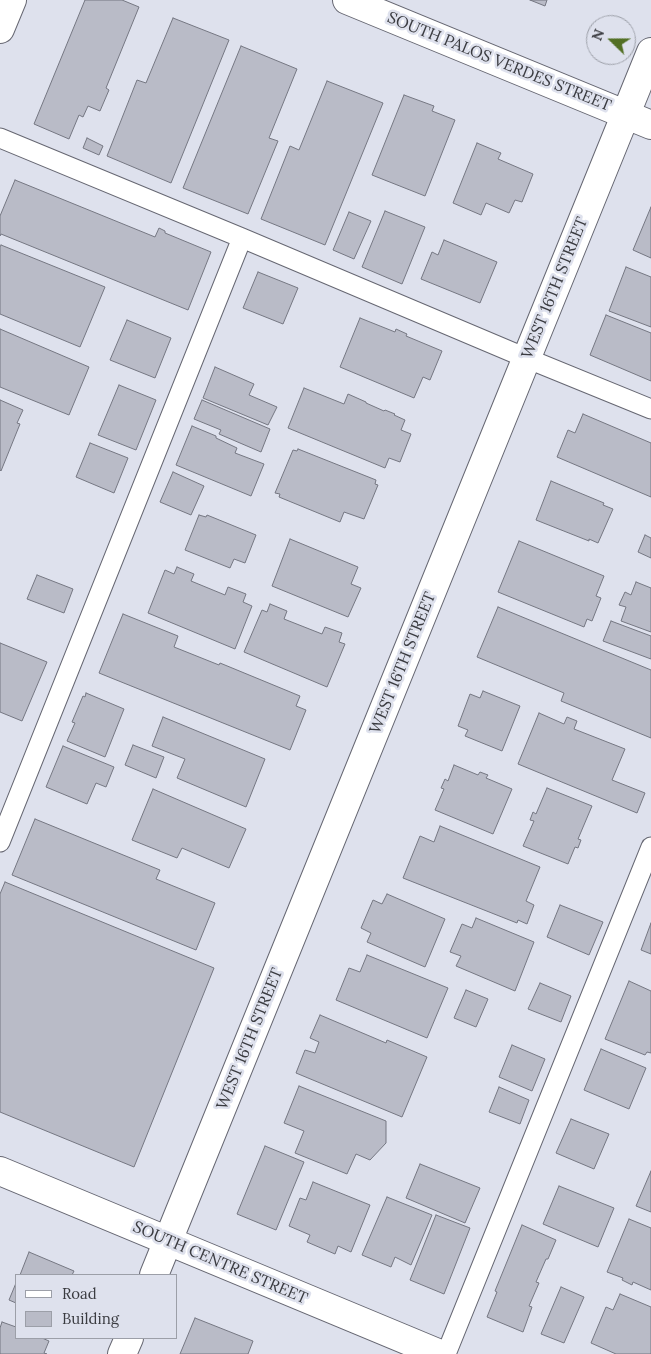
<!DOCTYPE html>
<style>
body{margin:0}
#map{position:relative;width:651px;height:1354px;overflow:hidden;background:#dee1ed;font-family:Lora,serif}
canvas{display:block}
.legend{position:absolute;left:15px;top:1274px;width:162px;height:65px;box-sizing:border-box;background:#dee1ed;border:1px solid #9c9fa8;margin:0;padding:6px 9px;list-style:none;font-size:15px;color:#3a3b40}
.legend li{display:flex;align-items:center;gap:10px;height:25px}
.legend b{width:25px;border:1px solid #9c9fa8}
.north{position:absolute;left:586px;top:15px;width:50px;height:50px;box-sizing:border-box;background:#dee1ed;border:1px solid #9c9fa8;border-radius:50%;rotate:292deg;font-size:14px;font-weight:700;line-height:20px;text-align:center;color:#3a3b40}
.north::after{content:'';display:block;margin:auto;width:18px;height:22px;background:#526f24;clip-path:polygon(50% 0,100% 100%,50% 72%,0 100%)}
</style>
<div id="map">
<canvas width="651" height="1354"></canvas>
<ul class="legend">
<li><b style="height:6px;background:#fff"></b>Road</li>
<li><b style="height:14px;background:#b9bbc7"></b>Building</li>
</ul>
<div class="north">N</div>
</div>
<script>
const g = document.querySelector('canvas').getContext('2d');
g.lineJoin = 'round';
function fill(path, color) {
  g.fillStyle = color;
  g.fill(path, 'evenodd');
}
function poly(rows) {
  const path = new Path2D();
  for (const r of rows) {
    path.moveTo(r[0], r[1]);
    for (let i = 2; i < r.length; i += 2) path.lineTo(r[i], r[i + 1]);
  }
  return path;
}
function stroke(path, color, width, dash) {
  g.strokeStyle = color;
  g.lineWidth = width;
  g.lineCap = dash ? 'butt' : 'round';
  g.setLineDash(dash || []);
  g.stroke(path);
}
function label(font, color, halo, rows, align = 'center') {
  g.font = font + ' Lora,serif';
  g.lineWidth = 5;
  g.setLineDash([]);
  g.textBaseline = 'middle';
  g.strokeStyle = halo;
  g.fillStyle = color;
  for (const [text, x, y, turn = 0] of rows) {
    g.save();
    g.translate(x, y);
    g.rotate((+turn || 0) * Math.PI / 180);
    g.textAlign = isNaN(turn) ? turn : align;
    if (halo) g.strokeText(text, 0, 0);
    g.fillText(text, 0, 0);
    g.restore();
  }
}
const building = poly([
 [85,0,122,0,139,7,106,88,109,90,100,111,88,106,83,117,79,115,69,139,34,124,85,0],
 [530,0,547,0,545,6,530,0],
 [173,18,229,40,171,183,107,156,137,80,146,83,173,18],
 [241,46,297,69,269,138,278,141,248,214,183,188,241,46],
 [327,81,383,103,325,245,261,219,290,146,299,150,327,81],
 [404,95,434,106,432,111,455,120,425,196,372,175,404,95],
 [87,138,103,146,99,155,83,148,87,138],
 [477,143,501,153,498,159,533,174,522,202,515,200,509,213,486,203,481,215,453,203,477,143],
 [15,180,155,237,159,228,165,231,165,233,211,252,188,310,1,234,0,236,0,216,15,180],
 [651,207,651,258,633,250,651,207],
 [385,211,425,227,402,284,362,267,385,211],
 [349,212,371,221,354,259,333,250,349,212],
 [444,240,497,262,480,303,421,279,432,252,438,255,444,240],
 [1,245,105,287,80,347,0,314,0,247,1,245],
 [626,267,651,277,651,327,609,311,626,267],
 [258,272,298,288,283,324,243,308,258,272],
 [606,315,651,333,651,381,590,355,606,315],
 [360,318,395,332,396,329,407,334,406,336,442,351,430,380,423,377,414,398,340,367,360,318],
 [127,320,171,338,155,378,110,360,127,320],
 [0,329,89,367,69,415,0,387,0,329],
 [215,367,254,384,249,395,277,407,268,425,203,398,215,367],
 [119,385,156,400,136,450,98,435,119,385],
 [304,388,344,404,348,394,366,402,366,403,384,411,385,410,395,414,394,415,405,420,401,430,411,434,400,462,389,458,385,468,288,428,304,388],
 [0,400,23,410,17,423,20,424,1,471,0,470,0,400],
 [202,400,270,429,261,452,219,434,221,430,194,419,202,400],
 [583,414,651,443,651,497,557,457,568,430,575,433,583,414],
 [192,426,216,436,216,438,237,448,235,453,264,464,251,496,176,465,192,426],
 [90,443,128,458,114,493,76,477,90,443],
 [298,449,376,480,375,484,378,485,364,519,344,512,340,522,279,497,280,494,275,493,293,450,297,451,298,449],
 [173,472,204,486,191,515,160,502,173,472],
 [551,481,604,503,603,505,613,509,598,543,589,539,589,541,536,520,551,481],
 [199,515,206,517,207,515,256,535,245,563,234,559,230,568,185,550,199,515],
 [645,535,651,538,651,558,638,552,645,535],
 [290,539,358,567,351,584,361,588,348,617,272,586,290,539],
 [519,541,604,576,596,596,601,598,592,621,587,619,584,627,498,592,519,541],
 [177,567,194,574,191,581,225,595,228,587,246,594,243,602,252,606,235,649,148,613,165,570,174,574,177,567],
 [37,575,73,589,64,613,27,599,37,575],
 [636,582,651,588,651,632,621,621,626,607,619,605,625,592,631,595,636,582],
 [270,604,287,611,284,619,322,634,325,627,342,633,339,642,345,644,327,687,244,652,262,610,267,612,270,604],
 [498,607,651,670,651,738,561,701,564,693,477,657,498,607],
 [123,614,178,636,174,647,219,665,220,663,300,696,296,706,306,710,290,750,99,673,123,614],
 [611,621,651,636,651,659,603,641,611,621],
 [0,643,47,662,22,721,0,712,0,643],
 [483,691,520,706,502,751,465,736,468,730,458,726,470,694,480,698,483,691],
 [86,693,124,709,105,757,67,741,75,723,72,722,83,696,85,697,86,693],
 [539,713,564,724,567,717,577,721,574,729,625,749,612,780,645,793,637,813,518,764,539,713],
 [163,717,265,759,246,807,177,778,185,759,152,746,163,717],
 [133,745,164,757,156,778,125,765,133,745],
 [63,746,114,767,106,787,96,783,87,804,46,787,63,746],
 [454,765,478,775,480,772,488,775,486,778,512,789,493,834,435,810,444,789,441,788,445,779,448,781,454,765],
 [547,788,592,806,578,839,581,840,578,848,575,847,568,864,523,846,534,821,530,820,533,812,536,814,547,788],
 [153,789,246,829,229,868,182,848,177,858,132,840,153,789],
 [35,819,160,870,156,879,215,903,196,950,12,875,35,819],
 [440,826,540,867,526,901,534,905,527,924,518,920,517,923,403,878,420,836,434,842,440,826],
 [5,882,214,968,134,1167,0,1112,0,894,5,882],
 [387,894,445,919,425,967,367,942,371,933,361,928,373,900,382,904,387,894],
 [560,905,603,922,589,955,547,937,560,905],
 [476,918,534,942,515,991,456,966,461,956,450,952,462,924,472,928,476,918],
 [651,923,651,954,641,950,651,923],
 [367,955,448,988,427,1038,336,1000,349,968,360,972,367,955],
 [629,981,651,991,651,1053,647,1052,645,1055,605,1039,629,981],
 [540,983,571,996,561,1022,528,1009,540,983],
 [466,990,488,999,476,1027,454,1018,466,990],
 [320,1015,386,1043,387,1040,427,1057,402,1117,296,1073,305,1050,315,1053,319,1042,310,1038,320,1015],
 [512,1045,545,1059,532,1091,499,1077,512,1045],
 [601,1049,646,1068,629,1109,584,1090,601,1049],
 [299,1086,386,1121,386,1143,370,1160,356,1154,347,1174,295,1153,304,1131,284,1123,299,1086],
 [499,1087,529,1100,520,1124,489,1112,499,1087],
 [571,1119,609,1134,594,1169,556,1153,571,1119],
 [265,1146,304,1162,276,1230,237,1214,265,1146],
 [420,1164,480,1188,465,1223,406,1198,420,1164],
 [651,1171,651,1212,636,1206,651,1171],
 [313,1182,370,1205,351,1252,338,1246,335,1254,307,1242,310,1235,289,1226,300,1198,306,1200,313,1182],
 [559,1186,614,1208,598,1247,543,1224,559,1186],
 [387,1197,432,1215,411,1265,395,1257,391,1267,362,1255,387,1197],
 [436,1215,470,1228,444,1294,410,1280,436,1215],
 [629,1219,651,1228,651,1290,633,1282,632,1285,622,1280,623,1278,607,1272,629,1219],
 [522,1225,556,1240,548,1259,546,1259,536,1282,539,1283,529,1306,532,1307,523,1332,487,1317,497,1292,495,1291,522,1225],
 [29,1252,74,1271,72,1275,20,1275,29,1252],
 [16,1283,16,1303,9,1300,16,1283],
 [561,1287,584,1297,564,1343,541,1334,561,1287],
 [620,1294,651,1307,651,1354,616,1354,591,1343,606,1307,613,1310,620,1294],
 [195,1318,253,1341,248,1354,180,1354,195,1318],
 [2,1322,16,1327,16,1338,42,1338,49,1341,44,1353,47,1354,0,1354,0,1328,2,1322]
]);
const service = poly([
 [0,138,242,238,526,358,651,409],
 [0,842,242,238],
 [446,1354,651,847]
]);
const minor = poly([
 [347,0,651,125],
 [0,29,12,0],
 [0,1171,440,1354],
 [154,1275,651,52],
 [122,1354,129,1338]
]);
const streetNames = [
 ["SOUTH PALOS VERDES STREET",499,62,22],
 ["WEST 16TH STREET",555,288,-68],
 ["WEST 16TH STREET",403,663,-68],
 ["WEST 16TH STREET",250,1039,-68],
 ["SOUTH CENTRE STREET",220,1263,23]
];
fill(building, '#b9bbc7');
stroke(building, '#757782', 1);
stroke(service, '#666772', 21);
stroke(minor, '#666772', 30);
stroke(service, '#fff', 19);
stroke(minor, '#fff', 28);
label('16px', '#3a3b40', '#dee1ed', streetNames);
</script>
